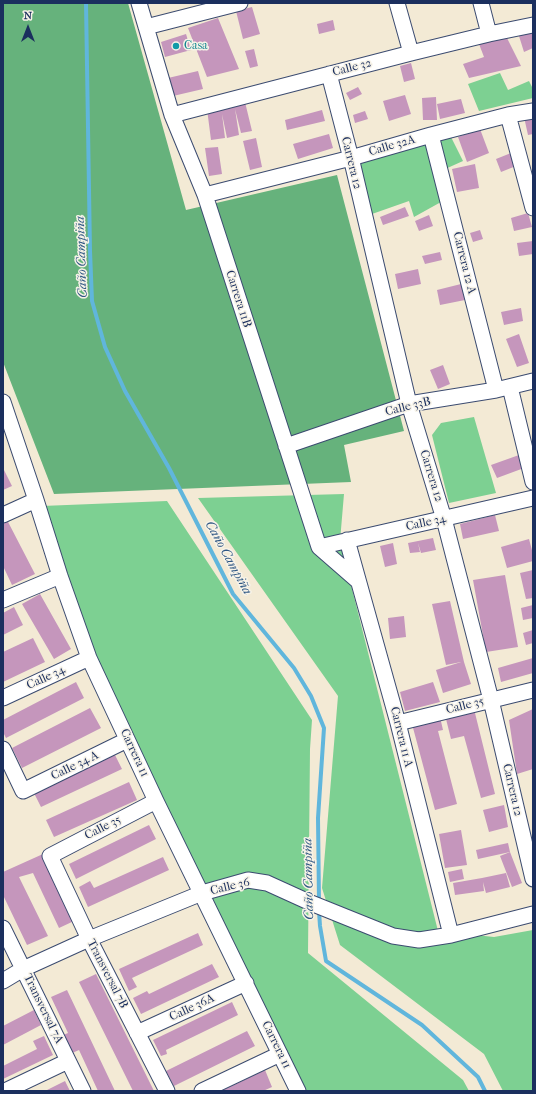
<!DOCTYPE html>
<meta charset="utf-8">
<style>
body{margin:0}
#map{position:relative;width:536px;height:1094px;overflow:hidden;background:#f3ead5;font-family:"IM FELL French Canon",serif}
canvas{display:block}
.frame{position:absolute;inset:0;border:4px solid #1b2f5e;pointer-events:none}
.north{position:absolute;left:8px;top:8px;width:40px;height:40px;-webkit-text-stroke:3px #f7f3e8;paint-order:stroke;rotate:0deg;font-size:11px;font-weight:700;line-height:16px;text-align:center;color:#1b2f5e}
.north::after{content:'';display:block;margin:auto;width:14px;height:18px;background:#1b2f5e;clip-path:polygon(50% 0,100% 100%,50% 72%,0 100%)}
</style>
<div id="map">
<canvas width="536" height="1094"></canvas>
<div class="frame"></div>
<div class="north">N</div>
</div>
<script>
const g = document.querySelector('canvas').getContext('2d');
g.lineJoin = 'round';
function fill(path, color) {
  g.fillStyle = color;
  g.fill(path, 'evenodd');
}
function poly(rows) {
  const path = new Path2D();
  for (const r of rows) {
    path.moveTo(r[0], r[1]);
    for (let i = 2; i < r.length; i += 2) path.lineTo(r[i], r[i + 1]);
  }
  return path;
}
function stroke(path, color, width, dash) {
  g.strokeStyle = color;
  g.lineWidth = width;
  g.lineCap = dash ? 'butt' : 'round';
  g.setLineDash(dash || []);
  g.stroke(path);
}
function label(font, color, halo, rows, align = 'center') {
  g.font = font + ' "IM FELL French Canon",serif';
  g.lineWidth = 3;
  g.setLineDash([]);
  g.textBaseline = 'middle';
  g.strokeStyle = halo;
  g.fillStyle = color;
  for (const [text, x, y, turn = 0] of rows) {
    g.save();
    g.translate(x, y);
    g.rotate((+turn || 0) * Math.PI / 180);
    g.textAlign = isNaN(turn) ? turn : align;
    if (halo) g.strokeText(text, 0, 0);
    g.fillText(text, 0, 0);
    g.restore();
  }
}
const green = poly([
 [500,73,508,90,529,81,533,89,533,98,479,111,468,84],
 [451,137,463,161,443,170,435,141],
 [425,142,441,202,414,217,409,201,372,214,353,164],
 [474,417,496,493,449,503,432,435,441,423],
 [344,494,340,541,438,931,494,937,533,930,533,1091,503,1091,484,1054,340,945,322,888,338,696,198,498],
 [167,501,312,720,310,749,308,953,463,1080,469,1091,305,1091,94,667,42,506]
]);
const forest = poly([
 [3,3,128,3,186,210,337,175,404,431,344,445,351,482,54,494,3,362]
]);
const stream = poly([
 [86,3,90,251,92,301,105,347,125,391,169,468,233,594,294,668,311,696,324,728,318,818,319,902],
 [319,911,320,926,326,961,422,1025,478,1077,485,1091]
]);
const building = poly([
 [252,7,260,34,243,39,236,11],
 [218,18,239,69,207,77,188,28],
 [333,20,335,30,319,34,317,24],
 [533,31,533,48,524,52,519,36],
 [186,34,191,50,165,57,161,42],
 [507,38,521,66,469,78,463,64,484,57,479,44],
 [254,49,258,66,250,68,245,51],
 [411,63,415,79,404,82,400,66],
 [198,71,203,89,173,96,168,78],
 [358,87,362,94,350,100,346,93],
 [405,95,411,114,389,121,383,101],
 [436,97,437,120,423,120,422,98],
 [461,99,465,113,440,119,437,104],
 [245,102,252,131,241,133,235,109,239,135,227,138,222,114,225,138,211,140,207,109],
 [322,110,325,121,287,130,285,120],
 [365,111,368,119,355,123,353,115],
 [524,117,533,117,533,134,528,135],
 [480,129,489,153,467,162,458,137],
 [329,134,333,148,298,159,293,144],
 [256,138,262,167,250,170,243,141],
 [218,147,222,174,209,176,205,148],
 [511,153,516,166,501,172,496,159],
 [475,164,479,188,457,192,452,169],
 [405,207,409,216,383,225,380,217],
 [528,213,532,227,514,231,511,218],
 [429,215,433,226,419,231,415,221],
 [480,230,483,239,473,242,470,233],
 [533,241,533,254,519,256,517,243],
 [440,252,442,260,425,264,422,256],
 [418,269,421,284,398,289,395,274],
 [461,284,465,300,440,305,437,290],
 [521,308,523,321,504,325,501,312],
 [519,334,529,363,517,367,506,339],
 [443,365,450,384,438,389,430,370],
 [519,455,524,468,497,478,491,465],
 [3,468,12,486,3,490],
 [495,515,499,531,463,539,460,524],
 [6,518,35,574,12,585,3,566,3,519],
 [433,538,436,550,421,553,418,543,420,552,410,553,408,543],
 [529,539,533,554,533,561,507,568,501,547],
 [393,543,397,564,385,567,380,546],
 [533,570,533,598,526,599,520,573],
 [505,575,518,647,486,652,473,580],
 [40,594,71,649,54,659,22,604],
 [450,601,464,662,471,684,443,693,436,670,461,662,446,665,432,604],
 [533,605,533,618,523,620,521,608],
 [14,607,23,625,3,635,3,613],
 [404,616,406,637,390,639,388,618],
 [533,630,533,643,526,645,523,633],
 [33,638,45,662,3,682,3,652],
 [533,658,533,673,501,682,498,668],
 [76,682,84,698,6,738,3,732,3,720],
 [433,682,440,702,405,711,400,692],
 [90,708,101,728,22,768,12,748],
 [474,709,495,794,481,798,464,736,451,739,445,715],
 [533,709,533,769,517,774,509,720],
 [440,717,443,730,438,731,457,804,435,810,412,724],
 [115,755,122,769,41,807,34,793],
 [129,782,137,800,54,837,46,820],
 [504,805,508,827,489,832,483,810],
 [149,825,156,839,76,879,69,864],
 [461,830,467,865,445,868,439,834],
 [508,843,510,852,478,859,476,850],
 [510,852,522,883,512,887,500,856],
 [43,854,74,921,59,928,33,873,19,877,48,936,27,945,3,895,3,872],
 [163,857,169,870,88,907,79,887,90,881,94,888],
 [462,869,464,879,450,882,448,872],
 [506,873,510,887,486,893,483,882,484,891,455,895,453,883,482,878],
 [198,933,203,945,132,978,137,987,129,991,119,969],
 [212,964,219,977,141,1014,133,998,147,991,149,994],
 [96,974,154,1091,133,1091,79,982],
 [67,990,115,1091,98,1091,79,1050,70,1054,61,1036,68,1033,51,997],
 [232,1002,238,1015,166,1050,167,1054,161,1056,153,1040],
 [34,1010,41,1025,3,1045,3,1026],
 [247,1031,255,1046,174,1086,166,1071],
 [44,1036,53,1055,3,1079,3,1066,37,1049,33,1041],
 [265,1070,272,1087,263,1091,221,1091],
 [65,1081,70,1091,45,1091]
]);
const minor = poly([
 [139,3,172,115,205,195,319,547,358,581],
 [397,3,411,53],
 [481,3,489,34],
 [146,27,240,3],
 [329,74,353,166,409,404,444,519,491,700,533,879],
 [172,115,411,53,489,34,533,25],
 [508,115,533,208],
 [431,135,496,390],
 [205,195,351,158,431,135,508,115,533,111],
 [510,387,533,482],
 [3,402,36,500,60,576,89,658,156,801,298,1091],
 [286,446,409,404,496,390,533,381],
 [3,515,36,500],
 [347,540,398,723,451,935],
 [319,547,533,498],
 [3,600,60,576],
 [3,698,89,658],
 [398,723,533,690],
 [3,749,23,791,127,740],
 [156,801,50,856,89,939,167,1091],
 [3,928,83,1091],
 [3,981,23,969,89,939,202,893,248,880,267,883,311,903,393,936,419,940,451,935,533,914],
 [137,1033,246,983],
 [5,1091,68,1061],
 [202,1091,280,1054]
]);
const markers = [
 [176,46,4,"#0f9aa8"]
];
const cultureNames = [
 ["Casa",184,46]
];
const streetNames = [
 ["Calle 32",352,68,-14],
 ["Calle 32A",392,146,-16],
 ["Carrera 12",351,163,76],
 ["Carrera 12 A",464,263,76],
 ["Carrera 11B",238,299,72],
 ["Calle 33B",408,407,-14],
 ["Carrera 12",431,476,73],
 ["Calle 34",426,523,-12],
 ["Calle 34",46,678,-25],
 ["Calle 35",465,706,-14],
 ["Carrera 11 A",401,737,76],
 ["Carrera 11",134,753,65],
 ["Calle 34 A",75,766,-26],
 ["Carrera 12",512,790,77],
 ["Calle 35",103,828,-27],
 ["Calle 36",230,887,-13],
 ["Transversal 7B",107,974,63],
 ["Calle 36A",192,1008,-25],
 ["Transversal 7A",43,1009,64],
 ["Carrera 11",276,1045,64]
];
const waterNames = [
 ["Caño Campiña",82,257,-92],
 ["Caño Campiña",228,558,61],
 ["Caño Campiña",309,879,-91]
];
fill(green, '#7dd092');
fill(forest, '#66b27c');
stroke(stream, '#60b6dc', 4);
fill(building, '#c596bc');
stroke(minor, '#3b4b70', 17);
stroke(minor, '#fff', 15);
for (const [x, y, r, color] of markers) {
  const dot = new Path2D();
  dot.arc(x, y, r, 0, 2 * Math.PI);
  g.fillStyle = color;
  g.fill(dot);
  stroke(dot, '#f7f3e8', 1.5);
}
label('12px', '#0d838f', '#f7f3e8', cultureNames, 'left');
label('12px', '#1b2f5e', '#f7f3e8', streetNames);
label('italic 13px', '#305884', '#f7f3e8', waterNames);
</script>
